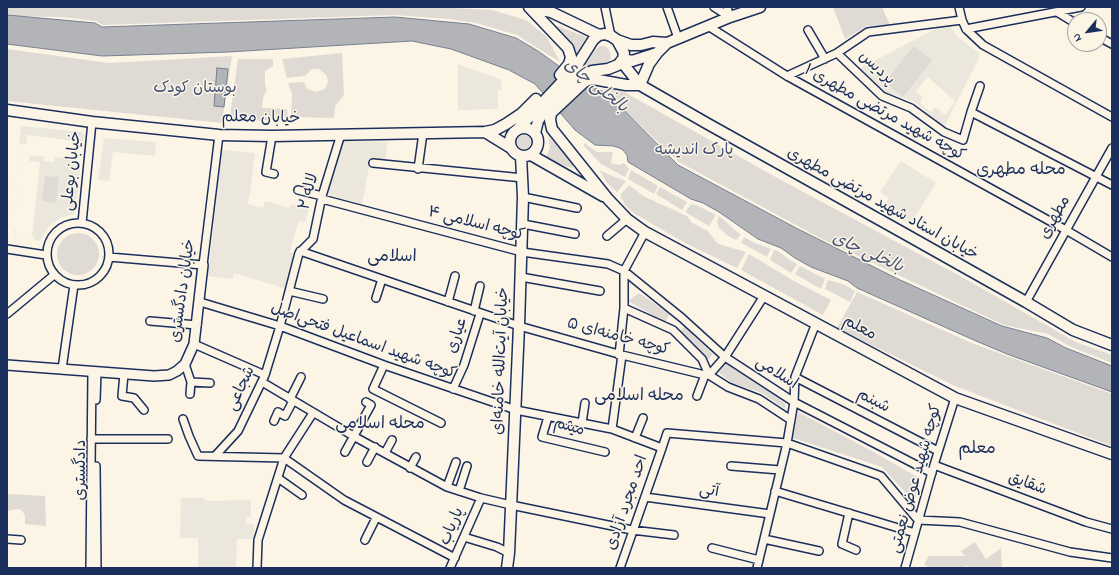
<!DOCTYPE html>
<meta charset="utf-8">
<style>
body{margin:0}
#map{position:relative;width:1119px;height:575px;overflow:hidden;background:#fcf5e5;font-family:"Indie Flower",sans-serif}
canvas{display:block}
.frame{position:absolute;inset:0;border:8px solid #1b2f5e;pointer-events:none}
.north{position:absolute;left:1067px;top:12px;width:40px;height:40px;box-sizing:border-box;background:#fcf5e5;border:1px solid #a2a6af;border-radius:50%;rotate:241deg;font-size:11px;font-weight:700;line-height:16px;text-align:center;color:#1b2f5e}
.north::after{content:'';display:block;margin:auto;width:14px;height:18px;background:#1b2f5e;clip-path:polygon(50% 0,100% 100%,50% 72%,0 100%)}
</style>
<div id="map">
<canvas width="1119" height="575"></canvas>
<div class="frame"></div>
<div class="north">N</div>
</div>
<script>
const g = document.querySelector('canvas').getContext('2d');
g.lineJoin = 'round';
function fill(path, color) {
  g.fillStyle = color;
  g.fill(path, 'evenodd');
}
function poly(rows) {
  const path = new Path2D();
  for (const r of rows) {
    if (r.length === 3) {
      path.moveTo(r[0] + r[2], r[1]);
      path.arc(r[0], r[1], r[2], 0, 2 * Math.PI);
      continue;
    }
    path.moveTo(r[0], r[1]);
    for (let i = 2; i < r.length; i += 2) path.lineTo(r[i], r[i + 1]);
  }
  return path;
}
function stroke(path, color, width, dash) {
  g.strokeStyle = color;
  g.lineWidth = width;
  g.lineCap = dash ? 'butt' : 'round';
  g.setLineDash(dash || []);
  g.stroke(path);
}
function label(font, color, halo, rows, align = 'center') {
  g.font = font + ' "Indie Flower","Playpen Sans Arabic",sans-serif';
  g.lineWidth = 3;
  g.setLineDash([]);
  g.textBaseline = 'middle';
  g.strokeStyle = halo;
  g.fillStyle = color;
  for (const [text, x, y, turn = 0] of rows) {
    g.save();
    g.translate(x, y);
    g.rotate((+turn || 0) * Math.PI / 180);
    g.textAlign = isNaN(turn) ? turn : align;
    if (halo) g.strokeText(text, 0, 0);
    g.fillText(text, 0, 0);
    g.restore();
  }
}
const built = poly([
 [947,23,959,38,978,52,979,58,944,127,915,102,883,91,860,68],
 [928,77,955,101,945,115,935,107,931,112,920,103,923,97,916,91],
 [458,64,502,80,501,90,498,90,498,109,458,110],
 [21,126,82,132,84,135,75,214,63,217,53,223,48,227,40,241,14,238,15,230,12,229,18,187,15,186],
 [27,135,83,142,80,167,74,166,75,159,55,157,54,162,44,161,45,157,30,155,29,161,40,162,32,236,34,237,34,240,15,238,16,230,12,229,18,186,15,186,19,143,26,144],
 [104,138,156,142,155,156,113,152,109,181,98,180],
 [340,141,388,142,385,161,370,161,362,204,330,195,328,194],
 [222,150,255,153,250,194,247,204,263,208,265,201,290,208,291,204,309,209,305,222,301,221,298,223,290,252,298,255,287,289,234,273,232,279,208,276],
 [901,161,936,183,910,225,884,210,886,207,884,205,889,198,880,192],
 [181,498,204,498,205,501,251,500,251,517,246,517,246,524,254,524,254,539,237,539,236,568,198,568,198,538,180,538]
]);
const green = poly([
 [7,7,431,7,492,10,526,20,547,37,560,62,517,35,476,23,449,19,394,15,102,25,96,21,62,17,7,16],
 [833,7,882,7,890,25,867,26,845,39],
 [550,23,586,37,574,60,573,48,564,35,550,25],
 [600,46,604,46,608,48,610,53,611,58,608,63,575,74,584,65,594,51],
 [914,46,932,60,903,97,885,82],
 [7,49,109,63,232,56,222,123,7,101],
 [342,53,344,95,335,106,334,118,291,117,292,94,288,83,304,82,307,89,317,92,324,89,327,85,328,80,326,75,319,69,312,69,305,76,287,78,282,59],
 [238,59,273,59,273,66,265,71,265,85,267,90,263,98,262,108,287,109,288,118,229,123],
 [604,84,626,93,781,180,960,276,1076,342,1112,355,1112,363,1071,347,1048,334,1004,325,822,239,679,162,618,104],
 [524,142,7],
 [548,136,571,161,573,165,572,168,547,160,546,157,550,148],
 [584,143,597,152,613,152,611,163,619,165,624,163,629,169,625,177,601,164,584,146],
 [599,170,610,175,626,181,617,192,607,183],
 [631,170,658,186,654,194,628,179],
 [45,176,59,177,56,203,42,201],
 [629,185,643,196,687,216,692,223,708,231,717,243,725,246,746,252,737,268,687,244,635,214,625,205,620,195],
 [660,187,687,202,682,210,656,194],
 [691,204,696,205,716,215,709,226,685,212],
 [719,216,741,235,736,240,728,236,719,228,717,222],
 [78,254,21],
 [744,237,753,242,771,249,767,257,741,243],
 [774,250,778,251,787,258,797,264,791,273,770,260],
 [749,254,794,281,831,300,823,315,741,270],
 [800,266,825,279,821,289,795,274],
 [828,280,845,285,855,291,850,302,825,289],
 [857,292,974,344,1112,394,1112,446,955,386,837,328],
 [639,293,670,314,665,322,628,301],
 [684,327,713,354,708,360,678,333],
 [728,362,785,403,785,409,762,393,732,383,718,372],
 [798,412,870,450,919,478,915,503,882,467,793,438],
 [7,494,45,496,46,526,25,524,25,515,21,510,18,509,7,511],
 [975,542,986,559,1001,548,1002,568,969,568,966,565,964,568,929,568,924,564,929,556,965,556,961,551]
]);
const water = poly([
 [7,15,95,23,102,27,395,17,469,24,516,38,538,51,584,84,607,93,678,165,798,229,898,279,1002,326,1047,338,1066,348,1112,366,1112,392,1007,354,976,341,857,288,848,281,811,267,795,258,781,248,758,239,719,212,703,203,691,199,628,162,627,155,622,149,614,146,595,145,575,130,535,84,509,70,451,49,412,41,228,52,102,56,7,44,7,15],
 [217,68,228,69,224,107,214,106,217,68]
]);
const minor = poly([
 [605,7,611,36],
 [667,7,678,38],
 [714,7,730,17],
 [727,7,730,17],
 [959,7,962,20,966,29,983,45,1112,117],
 [1057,12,1075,23],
 [962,20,868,32,837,53,882,96,911,108,944,132,963,140,971,112,980,86],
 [708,26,787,76,1066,230,1112,257],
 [966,29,1081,7],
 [808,30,825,59],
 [1099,37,1112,44],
 [787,76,837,53],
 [971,112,1112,185],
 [272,136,266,172,274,174],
 [373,163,523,178],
 [418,169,423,133],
 [298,190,322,196],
 [523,197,577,208],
 [322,199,522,252,608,264,624,271,682,318,725,357,794,402,932,473],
 [82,223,92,122],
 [78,254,31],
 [523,224,575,234],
 [607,236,627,219],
 [7,249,46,255],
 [300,251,519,326,622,355,705,375,709,375],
 [109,257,203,265,219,135],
 [521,277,600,291],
 [289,291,323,299],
 [376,298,382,279],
 [200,302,280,326,384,365,516,410,612,429,662,448,667,433,787,443,881,476,918,520,960,522,1070,552,1112,558],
 [448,302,455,276],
 [1026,302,1112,148],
 [624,308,673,330,702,359,709,375,728,387,759,399,791,420],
 [474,311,480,286],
 [7,314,54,275],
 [150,321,197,325],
 [194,344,265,375],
 [619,355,624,308,624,271,645,232],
 [185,364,191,382,210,383],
 [384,365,373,389,441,423],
 [62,369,74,285],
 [124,374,122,396,134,398,144,410],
 [709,375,725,357,764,296],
 [795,377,938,451],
 [262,382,355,437,447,487,481,498,511,505,632,530,674,535],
 [453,389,464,365,480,314],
 [190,394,191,382],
 [697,396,705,375],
 [290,399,301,377],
 [96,400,97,372],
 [548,417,542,437,605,452],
 [183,419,189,436,198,456,284,458,344,500,455,558],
 [274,421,278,412,285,416,293,401],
 [582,423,585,403],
 [612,429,622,355],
 [635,438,643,418],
 [91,439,168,439],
 [345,452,371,405,366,402],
 [385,453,392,440],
 [215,456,238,431,265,375,280,326,299,253,313,239,322,196,341,134],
 [367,462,375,447],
 [934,465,1086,522,1112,529],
 [96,466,97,568],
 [731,466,780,470],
 [410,468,416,457],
 [278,478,302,495],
 [447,487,456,462],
 [459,491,467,466],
 [775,491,915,533],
 [645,497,770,514],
 [849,513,842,544,856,550],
 [464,537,497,547,509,553],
 [7,539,21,540],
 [764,539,819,551],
 [365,540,376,518],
 [712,548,759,560],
 [90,568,92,371],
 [257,568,258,540,284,458,313,413],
 [450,568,481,498],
 [620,568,662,448],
 [757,568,787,443,794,402,795,377,816,323],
 [905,568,934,465,955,398]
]);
const tertiary = poly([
 [7,365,154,376,169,375,177,371,185,364,194,344,203,265]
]);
const secondary = poly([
 [529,7,568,48,571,57,569,64,560,75],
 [529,7,551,12,599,35],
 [617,40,631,45,641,45,653,42,667,43],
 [623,59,632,61,657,53,667,43,730,17,760,7],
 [621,61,640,85,708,124,898,230,1026,302,1073,330,1112,345],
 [640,85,626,85,593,79,588,80,583,83,551,113,550,120,552,129,608,199,627,219,645,232,955,398,1112,454],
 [640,85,649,64,657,53],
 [7,110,92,122,219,135,272,136,485,132,511,148],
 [524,142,14],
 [518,129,576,67,593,40,599,35,605,34,611,36,617,40,624,53,623,59,618,65,608,69,592,71,577,78,546,108,538,121,535,133],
 [485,132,495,130,506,124,521,114,536,99],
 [531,155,603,196],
 [507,568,509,553,519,326,523,197,521,156]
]);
const streetNames = [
 ["پردیس",876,69,42],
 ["کوچه شهید مرتضی مطهری ۱",884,114,29],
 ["خیابان معلم",261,119,1],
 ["خیابان بوعلی",73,171,-84],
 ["لاله ۲",310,192,-75],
 ["خیابان استاد شهید مرتضی مطهری",882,205,29],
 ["مطهری",1056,218,-61],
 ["کوچه اسلامی ۴",476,225,14],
 ["خیابان دادگستری",184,291,-82],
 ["معلم",859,329,28],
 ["عیاری",458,336,-72],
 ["کوچه خامنه‌ای ۵",618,338,15],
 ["کوچه شهید اسماعیل فتحی‌اصل",363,342,20],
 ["خیابان آیت‌الله خامنه‌ای",502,361,-88],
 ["اسلامی",776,374,33],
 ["شجاعی",242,389,-65],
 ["شبنم",873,402,27],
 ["میثم",569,428,16],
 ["دادگستری",82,470,-90],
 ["کوچه شهید عوض نعمتی",917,479,-74],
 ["شقایق",1027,485,20],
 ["آتی",709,492,8],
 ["احد مجرد آزادی",628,503,-71],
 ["پاریاب",453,527,-67]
];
const parkNames = [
 ["بوستان کودک",195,89],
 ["پارک اندیشه",694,151]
];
const waterNames = [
 ["بالخلی چای",595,87,38],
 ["بالخلی چای",867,254,24]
];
const neighbourhoodNames = [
 ["محله مطهری",1021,171],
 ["اسلامی",392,258],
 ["محله اسلامی",639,397],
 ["محله اسلامی",380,425],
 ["معلم",977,450]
];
fill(built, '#ece7dc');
fill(green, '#dfdbd4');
fill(water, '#b2b4b8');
stroke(water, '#767f94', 1);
stroke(minor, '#1b2f5e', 10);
stroke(tertiary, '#1b2f5e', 12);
stroke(secondary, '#1b2f5e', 13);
stroke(minor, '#fcf5e5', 7);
stroke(tertiary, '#fcf5e5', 9);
stroke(secondary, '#fcf5e5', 10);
label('16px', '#1b2f5e', '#fcf5e5', streetNames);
label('16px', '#425176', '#fcf5e5', parkNames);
label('italic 17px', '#485779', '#fcf5e5', waterNames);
label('17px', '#1b2f5e', '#fcf5e5', neighbourhoodNames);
</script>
